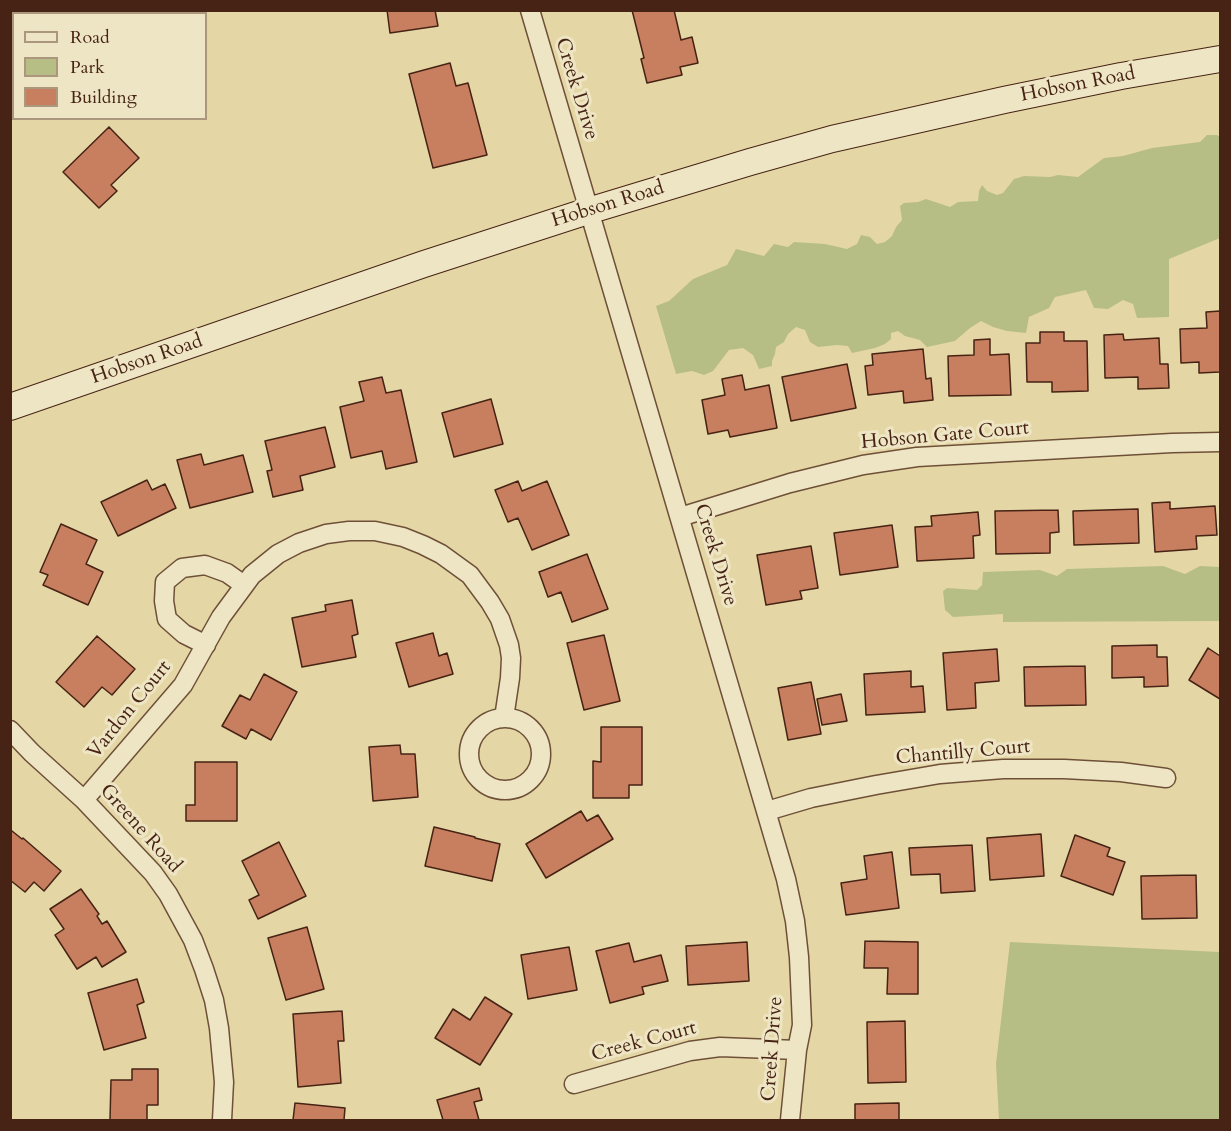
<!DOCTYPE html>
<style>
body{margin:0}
#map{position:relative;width:1231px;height:1131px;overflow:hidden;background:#e5d7a5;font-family:Cardo,serif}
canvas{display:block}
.frame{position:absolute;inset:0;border:12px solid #462314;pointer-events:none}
.legend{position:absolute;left:12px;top:12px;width:195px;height:108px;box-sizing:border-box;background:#eee5c4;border:2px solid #ab977e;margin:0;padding:8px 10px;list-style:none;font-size:18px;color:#462314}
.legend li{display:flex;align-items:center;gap:12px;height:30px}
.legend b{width:30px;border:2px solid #ab977e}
</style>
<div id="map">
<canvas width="1231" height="1131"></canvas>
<div class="frame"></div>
<ul class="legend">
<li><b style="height:8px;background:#eee5c4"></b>Road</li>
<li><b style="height:16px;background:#b7be85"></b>Park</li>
<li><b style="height:16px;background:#c87f60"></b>Building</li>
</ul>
</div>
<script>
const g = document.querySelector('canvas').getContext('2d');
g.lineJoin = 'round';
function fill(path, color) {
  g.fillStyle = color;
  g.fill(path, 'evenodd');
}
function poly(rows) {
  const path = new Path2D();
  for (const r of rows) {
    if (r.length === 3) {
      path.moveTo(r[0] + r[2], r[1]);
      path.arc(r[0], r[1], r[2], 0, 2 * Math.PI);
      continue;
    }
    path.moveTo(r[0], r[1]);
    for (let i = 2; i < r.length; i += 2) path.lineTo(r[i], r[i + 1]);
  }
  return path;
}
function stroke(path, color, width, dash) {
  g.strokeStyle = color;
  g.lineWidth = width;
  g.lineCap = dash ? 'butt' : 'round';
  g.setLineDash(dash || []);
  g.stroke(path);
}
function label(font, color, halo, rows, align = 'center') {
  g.font = font + ' Cardo,serif';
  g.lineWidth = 6;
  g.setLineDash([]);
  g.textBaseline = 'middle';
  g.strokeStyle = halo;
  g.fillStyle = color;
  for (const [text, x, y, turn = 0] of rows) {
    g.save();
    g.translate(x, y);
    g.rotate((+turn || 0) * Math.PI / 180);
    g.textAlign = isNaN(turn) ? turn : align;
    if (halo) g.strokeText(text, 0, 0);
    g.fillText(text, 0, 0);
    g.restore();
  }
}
const green = poly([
 [1207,135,1217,135,1220,137,1220,238,1169,259,1169,317,1137,318,1133,304,1123,300,1108,309,1094,308,1086,290,1055,297,1049,308,1029,317,1026,333,1007,331,993,327,981,321,970,328,955,341,927,347,920,340,905,336,898,331,891,333,891,339,885,344,875,348,852,353,848,346,837,345,818,347,810,342,805,330,796,327,788,334,784,342,776,347,775,354,772,361,772,366,759,369,753,355,743,348,729,350,713,371,704,375,692,371,676,374,656,306,669,301,693,279,727,265,736,249,764,256,774,244,788,247,794,242,825,244,847,249,857,244,861,235,870,237,877,244,885,242,892,236,896,227,902,220,900,206,904,203,918,202,926,199,950,207,958,202,978,201,979,191,982,185,987,191,997,195,1003,193,1014,179,1024,176,1050,177,1058,175,1078,177,1104,158,1123,156,1152,148,1200,142],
 [1163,566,1185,574,1200,566,1220,567,1220,621,1003,622,1003,614,953,617,945,610,943,591,947,588,977,590,982,585,983,572,1040,570,1057,576,1067,569],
 [1010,942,1220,952,1220,1120,999,1120,996,1064]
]);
const building = poly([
 [387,10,435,10,438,26,390,33,387,10],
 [632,10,674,10,681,40,692,37,698,63,680,67,682,75,647,83,641,59,644,58,632,10],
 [450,63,456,86,468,83,487,155,433,168,409,74,450,63],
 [109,127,139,158,111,185,117,191,99,208,63,172,109,127],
 [1220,311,1220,372,1199,373,1199,362,1181,363,1180,329,1207,328,1206,312,1220,311],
 [1040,332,1064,332,1064,341,1087,341,1088,391,1052,392,1052,382,1027,382,1026,343,1040,343,1040,332],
 [1123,334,1124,340,1159,338,1160,364,1168,364,1169,388,1138,389,1138,377,1105,378,1104,335,1123,334],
 [990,339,990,355,1009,354,1011,395,949,396,948,356,974,355,974,340,990,339],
 [923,349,926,379,931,378,933,400,904,403,903,391,868,395,865,366,873,365,872,354,923,349],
 [847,364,856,408,791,421,782,377,847,364],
 [742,375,745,390,769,385,777,428,730,437,728,430,708,434,702,400,725,395,722,379,742,375],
 [382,377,386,393,401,390,417,462,386,469,382,451,351,458,340,407,364,401,359,382,382,377],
 [491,399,503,444,454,457,442,413,491,399],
 [325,427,335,467,300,476,303,490,273,497,267,471,272,470,265,441,325,427],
 [201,454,204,465,243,455,253,492,190,508,177,460,201,454],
 [147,480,152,490,165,484,176,508,118,536,101,502,147,480],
 [518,481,522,491,547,481,569,535,532,550,518,518,508,522,495,490,518,481],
 [1170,502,1170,509,1215,506,1217,535,1196,536,1197,549,1155,552,1152,503,1170,502],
 [1138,509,1139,543,1074,545,1073,511,1138,509],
 [1058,510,1059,532,1050,533,1050,553,996,554,995,511,1058,510],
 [978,512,980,535,973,536,974,558,917,561,915,527,932,526,931,516,978,512],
 [61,524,97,540,86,564,103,572,88,605,43,585,48,575,40,572,61,524],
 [892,525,898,567,840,575,834,533,892,525],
 [811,546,818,588,800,591,802,599,766,605,757,555,811,546],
 [587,554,608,609,572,622,561,592,548,597,539,572,587,554],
 [352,600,358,634,352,636,356,657,302,667,292,618,326,611,325,605,352,600],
 [433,633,439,656,447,653,453,674,409,687,396,643,433,633],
 [604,635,620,701,584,710,567,643,604,635],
 [97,636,135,669,112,695,102,687,84,707,56,682,97,636],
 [1157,645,1157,657,1167,657,1168,686,1144,687,1144,677,1112,678,1112,646,1157,645],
 [1208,648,1220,656,1220,699,1189,680,1208,648],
 [997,649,999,681,975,683,976,708,947,710,943,653,997,649],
 [1085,666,1086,705,1025,706,1024,667,1085,666],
 [911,671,911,687,923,686,925,712,866,715,864,674,911,671],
 [264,674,297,692,271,740,251,729,246,739,222,726,240,695,250,700,264,674],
 [811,682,821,734,788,740,778,688,811,682],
 [841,694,847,721,822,725,817,699,841,694],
 [601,727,642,727,642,785,629,785,629,798,593,798,593,761,601,762,601,727],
 [400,745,401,754,415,754,418,797,373,801,369,747,400,745],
 [195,762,237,762,237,821,186,821,186,805,195,805,195,762],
 [581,811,587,821,598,815,613,839,546,878,526,844,581,811],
 [434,827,475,837,475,838,500,844,492,881,425,866,434,827],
 [12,831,22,839,23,838,61,871,44,891,34,882,25,892,10,880,10,833,12,831],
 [1041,834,1044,876,990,880,987,838,1041,834],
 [1075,835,1110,848,1107,856,1125,862,1113,895,1061,876,1075,835],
 [279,842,306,896,258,919,249,900,259,895,242,861,279,842],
 [972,845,975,891,941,893,940,874,911,875,909,848,972,845],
 [892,852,899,908,846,915,841,883,867,879,864,856,892,852],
 [1196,875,1197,918,1142,919,1141,876,1196,875],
 [81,889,99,914,97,916,102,924,107,921,126,952,102,967,96,957,77,969,55,935,64,929,50,909,81,889],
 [307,927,324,989,286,1000,268,938,307,927],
 [865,941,918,942,918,994,887,994,888,968,864,968,865,941],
 [747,942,749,981,688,985,686,946,747,942],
 [629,943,634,962,661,955,668,981,642,987,644,994,610,1003,596,951,629,943],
 [569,947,577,990,528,999,521,955,569,947],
 [137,979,144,1002,137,1005,146,1038,104,1050,88,993,137,979],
 [485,997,512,1014,480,1065,435,1038,453,1009,470,1020,485,997],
 [342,1011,344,1041,338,1041,341,1083,298,1087,293,1014,342,1011],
 [905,1021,906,1082,868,1083,867,1022,905,1021],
 [132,1069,158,1069,158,1105,147,1105,147,1120,110,1120,111,1080,132,1080,132,1069],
 [479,1088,482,1100,474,1102,479,1120,443,1120,437,1100,479,1088],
 [295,1103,345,1108,344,1120,293,1120,295,1103],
 [899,1103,899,1120,855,1120,855,1104,899,1103]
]);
const minor = poly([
 [530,10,786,879,795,921,799,957,802,1025,797,1050,790,1120],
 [680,517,790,483,863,465,917,457,1172,443,1220,442],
 [206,645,184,634,167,619,164,601,165,582,182,568,205,565,227,573,244,585],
 [505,754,36],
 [10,730,32,753,84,800,153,873,168,894,193,940,204,969,214,1000,219,1028,224,1082,222,1120],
 [84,800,183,685,221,617,252,575,278,554,299,543,326,534,349,531,375,531,403,537,423,545,441,554,470,575,490,602,500,619,509,645,511,658,510,678,504,718],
 [767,811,811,798,876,785,940,774,1003,769,1064,769,1121,772,1166,778],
 [574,1084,690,1051,720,1047,797,1050]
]);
const secondary = poly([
 [10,407,424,264,588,211,750,162,832,139,1004,100,1121,76,1220,59]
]);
const streetNames = [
 ["Hobson Road",1078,85,-11],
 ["Creek Drive",576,89,73],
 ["Hobson Road",608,205,-17],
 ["Hobson Road",147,360,-19],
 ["Hobson Gate Court",945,436,-5],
 ["Creek Drive",715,555,73],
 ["Vardon Court",130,710,-51],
 ["Chantilly Court",963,753,-5],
 ["Greene Road",140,829,48],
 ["Creek Court",644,1042,-15],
 ["Creek Drive",773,1049,-86]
];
fill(green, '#b7be85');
fill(building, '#c87f60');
stroke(building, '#462314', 1.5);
stroke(minor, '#6e5038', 21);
stroke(secondary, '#462314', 28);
stroke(minor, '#eee5c4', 18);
stroke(secondary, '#eee5c4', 26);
label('20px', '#462314', '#eee5c4', streetNames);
</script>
